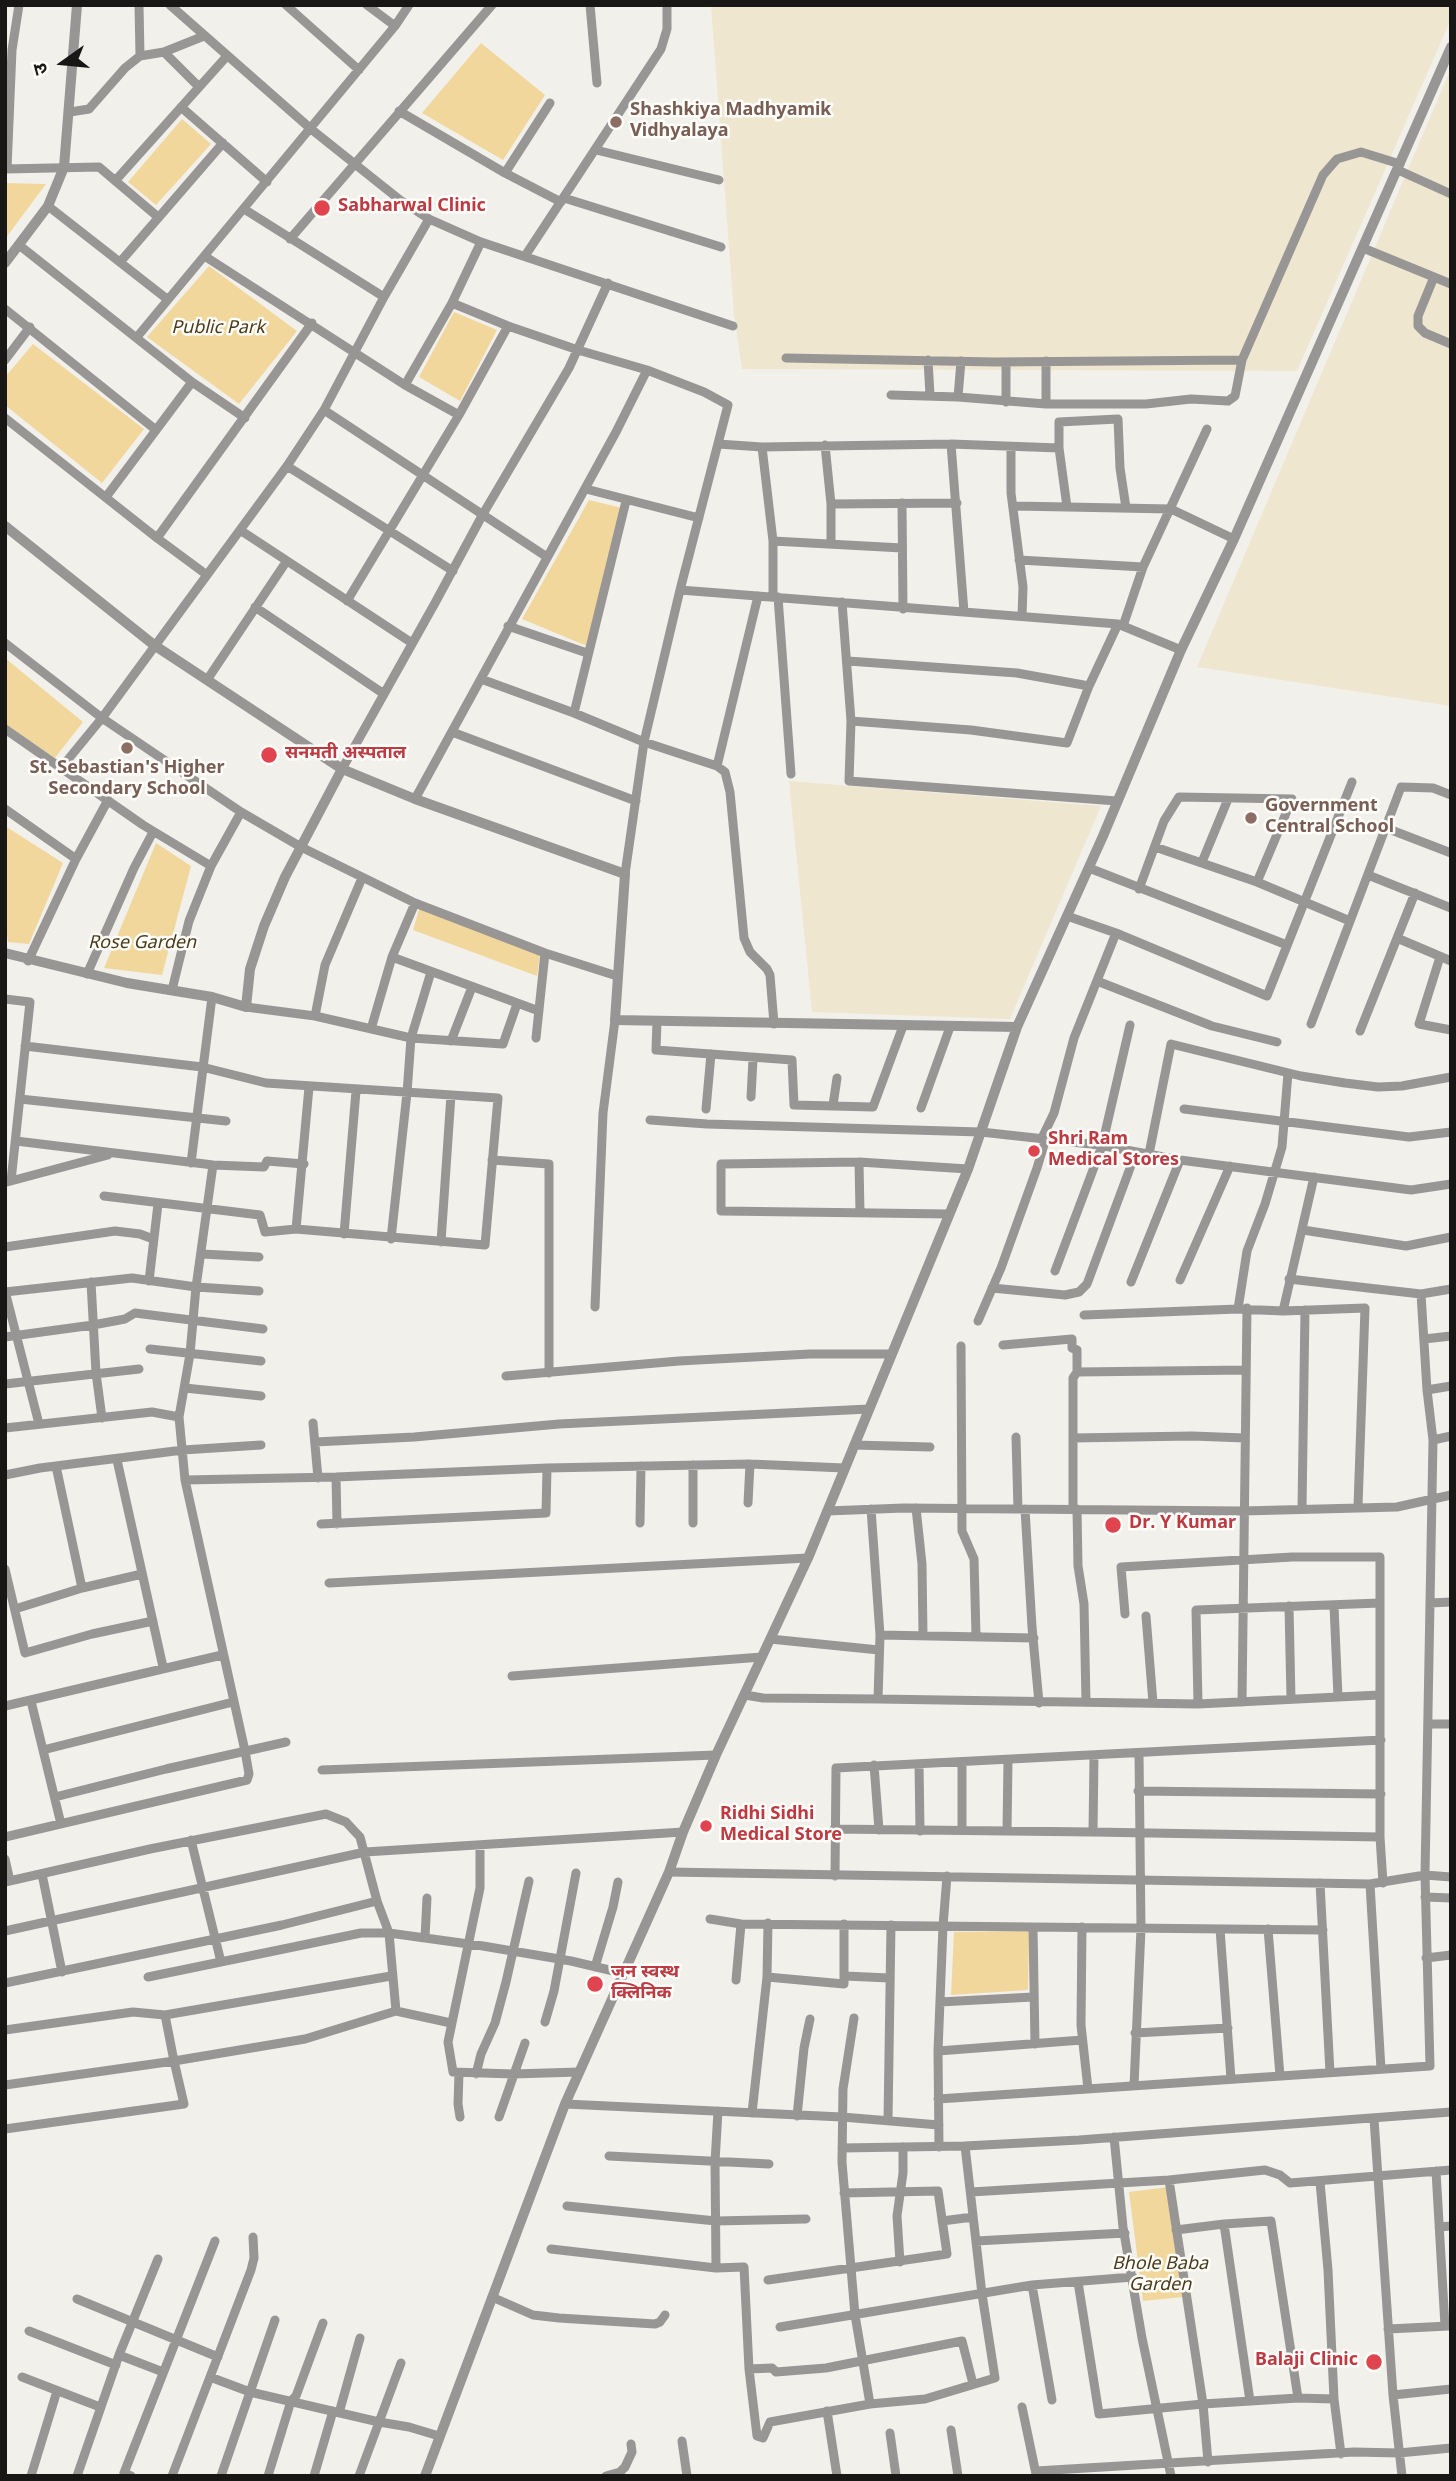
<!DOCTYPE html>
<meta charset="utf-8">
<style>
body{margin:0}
#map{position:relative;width:1456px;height:2481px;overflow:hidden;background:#f2f0eb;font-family:Georgia,"Noto Sans Devanagari",serif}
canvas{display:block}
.frame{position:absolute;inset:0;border:7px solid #181716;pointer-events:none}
.north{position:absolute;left:28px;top:28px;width:70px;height:70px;-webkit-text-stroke:5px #fffefb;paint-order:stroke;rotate:255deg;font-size:19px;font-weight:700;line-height:28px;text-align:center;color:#181716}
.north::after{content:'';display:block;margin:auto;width:24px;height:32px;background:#181716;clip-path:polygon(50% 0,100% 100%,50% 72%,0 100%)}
</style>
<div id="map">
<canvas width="1456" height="2481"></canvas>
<div class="frame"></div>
<div class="north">उ</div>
</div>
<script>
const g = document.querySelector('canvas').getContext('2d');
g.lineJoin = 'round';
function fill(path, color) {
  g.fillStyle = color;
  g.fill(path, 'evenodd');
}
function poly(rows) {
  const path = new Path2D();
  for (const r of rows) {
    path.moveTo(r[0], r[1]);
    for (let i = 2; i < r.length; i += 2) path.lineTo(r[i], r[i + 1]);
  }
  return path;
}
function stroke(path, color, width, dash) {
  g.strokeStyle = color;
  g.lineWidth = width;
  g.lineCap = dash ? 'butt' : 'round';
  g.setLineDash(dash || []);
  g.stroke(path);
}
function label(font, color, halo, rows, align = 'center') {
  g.font = font + ' Georgia,"Noto Sans Devanagari",serif';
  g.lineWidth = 5;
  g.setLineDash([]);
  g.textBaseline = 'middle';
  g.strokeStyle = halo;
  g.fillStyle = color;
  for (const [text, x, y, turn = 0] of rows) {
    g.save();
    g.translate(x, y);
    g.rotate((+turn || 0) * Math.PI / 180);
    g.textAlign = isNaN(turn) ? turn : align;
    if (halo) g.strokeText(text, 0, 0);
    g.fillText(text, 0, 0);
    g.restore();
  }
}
const industrial = poly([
 [711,5,1451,5,1451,19,1297,371,742,369,734,315],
 [1451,68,1451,706,1197,667],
 [789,781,1101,806,1010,1019,812,1012]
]);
const green = poly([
 [481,43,545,95,503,160,422,113],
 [182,119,211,144,156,205,128,182],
 [5,183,46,184,5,239],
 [209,266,297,331,239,404,147,337],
 [454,312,497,330,460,401,419,377],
 [33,344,144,429,102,483,5,405,5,377],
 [589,500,622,508,587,646,522,619],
 [5,658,83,722,55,758,5,724],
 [5,826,63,863,29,944,8,942,5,919],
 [156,843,191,866,162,975,104,968],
 [420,906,540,955,537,976,413,930],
 [1029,1931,1028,1990,951,1995,954,1932],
 [1168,2187,1183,2297,1143,2301,1129,2192]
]);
const minor = poly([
 [139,5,140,56],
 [170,5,311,129,400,200,429,219,481,242,733,326],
 [286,5,359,70],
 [367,5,395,26],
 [590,5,597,83],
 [164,52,199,87],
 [181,107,267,182],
 [399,111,505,173,561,202],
 [70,112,89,109,125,68,140,56,164,52,204,36],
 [596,150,719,180],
 [5,169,99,167,158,217],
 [7,169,12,50,19,5],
 [1398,170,1451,194],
 [505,173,550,103],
 [115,181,227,56],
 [564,198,721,247],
 [48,206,167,299],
 [244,209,384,297],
 [290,239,492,5],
 [19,245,192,382,245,418],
 [1363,248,1451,284],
 [525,256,661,49,667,29,667,5],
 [206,257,405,385,459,415],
 [121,261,223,143],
 [1434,277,1418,316,1418,326,1425,333,1451,344],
 [452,303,508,326,578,350,647,370,704,392,728,405,680,590,644,742,625,874],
 [5,309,156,430],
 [137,337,395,26,409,5],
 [786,358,995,362,1242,360,1323,175,1337,159,1361,152,1400,164],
 [5,360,30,327],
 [928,360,930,395],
 [1006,362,1006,402],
 [405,385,452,303,481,242],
 [891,395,958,397,1046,404,1146,404,1191,399,1228,401,1235,396,1242,360],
 [958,397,961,361],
 [1046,404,1046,361],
 [324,410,547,557],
 [5,418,157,538,207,575],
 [718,444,762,447,951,444,1059,448],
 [951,444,964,612],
 [825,445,831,504,831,544],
 [762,447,773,541,773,597],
 [1011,448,1011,493,1023,587,1022,616],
 [287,466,453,571],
 [586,489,699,518],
 [106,497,192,382],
 [902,503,903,609],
 [831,504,957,503],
 [1015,506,1171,509,1234,539],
 [1067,507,1059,448,1059,422,1118,419,1120,468,1126,508],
 [240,530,412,643],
 [157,538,312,323],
 [773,541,902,548],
 [1019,560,1143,567],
 [680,590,1118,624,1181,650],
 [778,597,791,774],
 [347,601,459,415,508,326],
 [842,602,851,721,849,781,1117,801],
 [255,607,384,694],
 [508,626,587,653],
 [1123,626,1143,567,1207,429],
 [5,643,102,718,241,812,301,847,415,903,545,953,617,976],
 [848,661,1017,673,1089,686],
 [481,679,574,713,644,742,717,766,725,772,730,792,744,938,750,952,767,969,770,975,774,1024],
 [207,680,286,562],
 [574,713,626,501],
 [851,721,971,730,1067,743,1089,686,1118,624],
 [5,729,143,825,211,866],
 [452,732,636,801],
 [717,766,758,596],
 [61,768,102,718,287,466,324,410,384,297,429,219],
 [342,769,435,603,483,514,569,368,608,283],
 [415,799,616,432,647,370],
 [5,809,76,859],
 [1386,828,1451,853],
 [1155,847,1257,882,1350,921],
 [1202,862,1228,799],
 [1089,868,1287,945],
 [1368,875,1451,908],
 [1139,889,1164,821,1179,797,1292,799,1257,882],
 [1067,916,1116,933,1267,996,1352,782],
 [1397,938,1451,961],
 [392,957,539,1011],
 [1440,957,1419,1024,1451,1030],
 [28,961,76,859,108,800],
 [87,974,134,868,153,832],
 [1097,981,1212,1026,1277,1042],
 [172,990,189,921,211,866,241,812],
 [5,999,30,1002,11,1181],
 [246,1007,315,1016,411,1038,503,1044,517,1004],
 [315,1016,325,965,362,878],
 [657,1021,656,1050,792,1060,794,1105,873,1107,903,1026],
 [1311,1024,1401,787,1433,788,1451,795],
 [371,1029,392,957,415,903],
 [1360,1031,1415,893],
 [536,1038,545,953],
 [451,1041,472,987],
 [25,1046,202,1067,266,1083,498,1098,485,1245,296,1229,265,1232,260,1215,104,1196],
 [751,1097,753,1059],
 [20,1099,226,1121],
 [833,1105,837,1078],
 [921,1108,950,1027],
 [706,1109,711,1054],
 [1184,1109,1409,1137,1451,1132],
 [650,1120,707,1124,981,1132,1099,1145,1180,1160,1411,1190,1451,1184],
 [1042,1138,1054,1113,1074,1038,1116,933],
 [16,1141,213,1165,264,1167,267,1161,304,1164],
 [1149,1154,1171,1044,1301,1076,1345,1083,1378,1087,1402,1086,1451,1077],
 [492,1160,549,1164,549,1373],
 [859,1162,860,1213],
 [191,1163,212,997],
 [7,1182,108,1155],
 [949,1214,721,1211,721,1164,859,1162,968,1169],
 [296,1229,309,1087],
 [1303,1230,1406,1246,1451,1237],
 [344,1234,356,1091],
 [391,1239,407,1093,411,1038,431,972],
 [441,1242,451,1095],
 [5,1247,115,1231,140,1234,153,1239],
 [202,1254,259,1257],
 [1055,1271,1102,1146,1130,1025],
 [1289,1279,1421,1294,1451,1289],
 [1180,1280,1230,1166],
 [149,1281,158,1204],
 [91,1282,96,1373,102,1418],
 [1131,1282,1180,1160],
 [992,1288,1065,1295,1079,1292,1087,1284,1136,1152],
 [5,1291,39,1424],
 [5,1292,132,1278,196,1287,259,1291],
 [595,1307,603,1113,615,1020],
 [1238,1309,1247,1251,1265,1204,1282,1147,1288,1073],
 [1283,1311,1314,1177],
 [1084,1315,1238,1309,1283,1311,1365,1308,1358,1506],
 [978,1321,1001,1268,1037,1168,1046,1138],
 [5,1337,93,1325,125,1319,135,1313,263,1329],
 [1424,1339,1451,1336],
 [1003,1345,1072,1339,1072,1348,1077,1350,1077,1372,1073,1378,1073,1509],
 [961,1346,962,1531,974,1559,976,1636],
 [150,1349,261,1361],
 [1077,1372,1246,1370],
 [506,1376,679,1361,810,1354,891,1354],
 [5,1384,139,1369],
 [185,1388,261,1396],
 [1427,1390,1451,1386],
 [313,1423,318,1478],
 [5,1428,152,1412,179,1417],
 [1016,1437,1018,1509],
 [1073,1438,1192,1436,1245,1438],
 [1433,1440,1451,1436],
 [315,1442,414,1437,559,1424,869,1409],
 [854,1445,930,1447],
 [117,1460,163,1667],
 [56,1466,82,1588],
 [5,1475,40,1468,183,1450,261,1445],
 [336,1477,337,1524],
 [185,1480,336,1477,547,1468,750,1464,844,1468],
 [748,1503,750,1464],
 [916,1508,922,1564,923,1635],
 [1302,1508,1305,1310],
 [871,1509,880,1635,878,1699,1198,1704,1338,1697,1334,1606],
 [1025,1509,1032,1627,1039,1703],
 [1077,1509,1078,1566,1084,1604,1086,1702],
 [827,1511,904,1508,1243,1511,1397,1507,1451,1495],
 [640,1523,641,1466],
 [693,1523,693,1465],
 [321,1524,546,1513,547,1468],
 [5,1569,25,1653,92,1634,153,1621],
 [329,1583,808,1558],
 [1430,1603,1451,1602],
 [1289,1606,1291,1699],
 [15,1609,82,1588,142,1574],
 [1125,1614,1121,1567,1292,1557,1380,1557,1380,1695,1338,1697],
 [1146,1616,1153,1703],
 [880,1635,1034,1638],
 [770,1639,879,1650],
 [512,1676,762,1657],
 [745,1695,763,1698,878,1699],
 [1380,1695,1380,1837,1383,1883],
 [31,1701,61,1824],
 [1242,1702,1247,1308],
 [1198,1704,1196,1610,1380,1603],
 [5,1706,222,1655],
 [1429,1724,1451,1724],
 [43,1750,233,1702],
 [962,1762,962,1830],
 [919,1764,920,1831],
 [874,1765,879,1830],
 [322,1770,716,1755],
 [1138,1791,1381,1794],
 [55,1797,166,1769,286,1742],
 [834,1829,1093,1832,1094,1755],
 [1007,1831,1008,1760],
 [1093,1832,1380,1837],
 [5,1837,247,1780,249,1774,245,1751,185,1480,179,1417,190,1354,196,1287,213,1165],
 [191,1840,221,1962],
 [480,1845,480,1888,448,2042,453,2072,513,2074,579,2072],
 [5,1859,10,1881],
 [669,1872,1370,1884,1425,1875,1451,1877],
 [42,1874,62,1972],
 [835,1876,836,1768,1381,1740],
 [5,1882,150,1849,326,1814,346,1822,360,1837,377,1901,389,1933,396,2011],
 [1320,1883,1330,2073],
 [1370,1884,1381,2069],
 [1425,1897,1451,1898],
 [710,1919,741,1924,1323,1930],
 [1082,1927,1081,2025,1088,2089],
 [1033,1928,1035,2044],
 [1220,1929,1231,2079],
 [1268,1929,1280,2076],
 [5,1931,365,1852,683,1832],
 [425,1938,427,1898],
 [1426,1958,1451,1955],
 [595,1967,613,1907,618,1882],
 [845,1976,889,1978],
 [148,1977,361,1933,389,1933,483,1946,571,1961,622,1973],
 [767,1977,844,1984,844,1924],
 [736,1980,741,1924],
 [5,1983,282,1925,377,1901],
 [940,2002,1033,1997],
 [165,2015,391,1976],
 [854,2018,843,2089,842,2162,855,2315,870,2404],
 [545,2022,554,1991,576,1873],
 [5,2030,133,2012,165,2015,174,2061,5,2085],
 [1135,2033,1228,2028],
 [938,2051,1082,2040],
 [459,2073,458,2104,460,2117],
 [476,2074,481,2054,495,2023,506,1982,529,1881],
 [1134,2086,1141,1929,1139,1753],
 [938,2099,1430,2066,1425,1875,1433,1440,1427,1390,1421,1294],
 [565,2104,842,2117,939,2125],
 [752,2113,767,1977,768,1923],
 [797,2116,804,2048,810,2019],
 [499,2117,525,2043],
 [1374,2119,1393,2395,1402,2476],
 [888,2120,891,1925],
 [5,2129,184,2104,174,2061,305,2039,396,2011,451,2023],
 [1114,2137,1123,2227,1142,2338,1171,2476],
 [939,2147,938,2051,943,1926,947,1876],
 [842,2148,965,2146,1079,2140,1451,2112],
 [609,2156,769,2164],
 [1436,2171,1445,2326],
 [1169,2180,1203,2404,1208,2462],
 [1320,2182,1328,2270,1334,2399,1341,2454],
 [971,2192,1169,2180,1265,2170,1280,2175,1290,2183,1451,2170],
 [567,2206,716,2221,806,2219],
 [942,2221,973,2217],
 [1224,2224,1250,2401],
 [1439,2227,1451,2226],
 [1176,2230,1224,2224,1271,2221,1298,2398],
 [253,2237,254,2258,251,2270,210,2377,250,2392,379,2422,409,2427,439,2436],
 [976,2241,1125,2233],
 [551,2249,716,2268,744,2267,749,2369,757,2436,763,2438,770,2422,870,2404,925,2399,995,2378,982,2294,965,2146],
 [900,2262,897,2216,903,2173,903,2147],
 [716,2268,715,2162,718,2111],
 [768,2280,947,2254,938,2191,844,2193],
 [1078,2282,1099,2414,1203,2404,1298,2398,1334,2399],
 [1032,2285,1052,2400],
 [492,2297,533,2315,559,2318,655,2324,660,2322,665,2315],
 [77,2299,218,2357],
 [780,2327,1032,2285,1133,2277],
 [1388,2329,1449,2326],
 [29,2331,116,2365],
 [119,2355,158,2259],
 [749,2369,772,2368,776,2372,826,2368,962,2341,973,2384],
 [22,2377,100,2407],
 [1393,2395,1451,2389],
 [1022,2407,1036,2474],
 [827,2411,837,2476],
 [339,2413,360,2338],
 [951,2430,958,2476],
 [890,2433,896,2476],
 [682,2441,687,2476],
 [1036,2471,1354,2452,1399,2453,1451,2448],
 [31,2476,57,2391],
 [77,2476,119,2355,163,2372],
 [131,2476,124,2473,215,2241],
 [172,2476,210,2377],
 [221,2476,275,2320],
 [268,2476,291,2401,296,2396,323,2323],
 [314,2476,333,2411],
 [359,2476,401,2363],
 [606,2476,620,2472,625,2467,632,2452,631,2444]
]);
const tertiary = poly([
 [5,263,48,206,64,167,77,5],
 [5,526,154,645,342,769,415,799,625,874,615,1020,1017,1027],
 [5,953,127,983,212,997,246,1007,250,969,264,926,285,877,342,769],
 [425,2476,565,2104,669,1872,683,1832,716,1755,808,1558,968,1169,1017,1027,1103,836,1181,650,1234,539,1451,47]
]);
const markers = [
 [616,122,7,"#8d6e63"],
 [322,208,9,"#e0444e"],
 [127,748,7,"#8d6e63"],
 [269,755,9,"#e0444e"],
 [1251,818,7,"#8d6e63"],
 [1034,1151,7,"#e0444e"],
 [1113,1525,9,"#e0444e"],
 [706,1826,7,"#e0444e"],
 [595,1984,9,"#e0444e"],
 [1374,2362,9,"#e0444e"]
];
const educationNames = [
 ["Shashkiya Madhyamik",630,112],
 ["Vidhyalaya",630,133],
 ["St. Sebastian's Higher",127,770,"center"],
 ["Secondary School",127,791,"center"],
 ["Government",1265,808],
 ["Central School",1265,829]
];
const healthNames = [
 ["Sabharwal Clinic",338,208],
 ["सनमती अस्पताल",285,755],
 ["Shri Ram",1048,1141],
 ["Medical Stores",1048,1162],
 ["Dr. Y Kumar",1129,1525],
 ["Ridhi Sidhi",720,1816],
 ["Medical Store",720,1837],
 ["जन स्वस्थ",611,1974],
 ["क्लिनिक",611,1995],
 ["Balaji Clinic",1358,2362,"right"]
];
const parkNames = [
 ["Public Park",218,330],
 ["Rose Garden",142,945],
 ["Bhole Baba",1160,2266],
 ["Garden",1160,2287]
];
fill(industrial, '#efe6d0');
fill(green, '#f1d79b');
stroke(minor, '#989695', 9);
stroke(tertiary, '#989695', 10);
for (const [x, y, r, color] of markers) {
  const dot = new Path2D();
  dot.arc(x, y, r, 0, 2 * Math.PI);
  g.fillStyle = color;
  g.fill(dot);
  stroke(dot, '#fffefb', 2.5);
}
label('bold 18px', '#785e54', '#fffefb', educationNames, 'left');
label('bold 18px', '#be3a42', '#fffefb', healthNames, 'left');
label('italic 18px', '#493a19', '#fffefb', parkNames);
</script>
